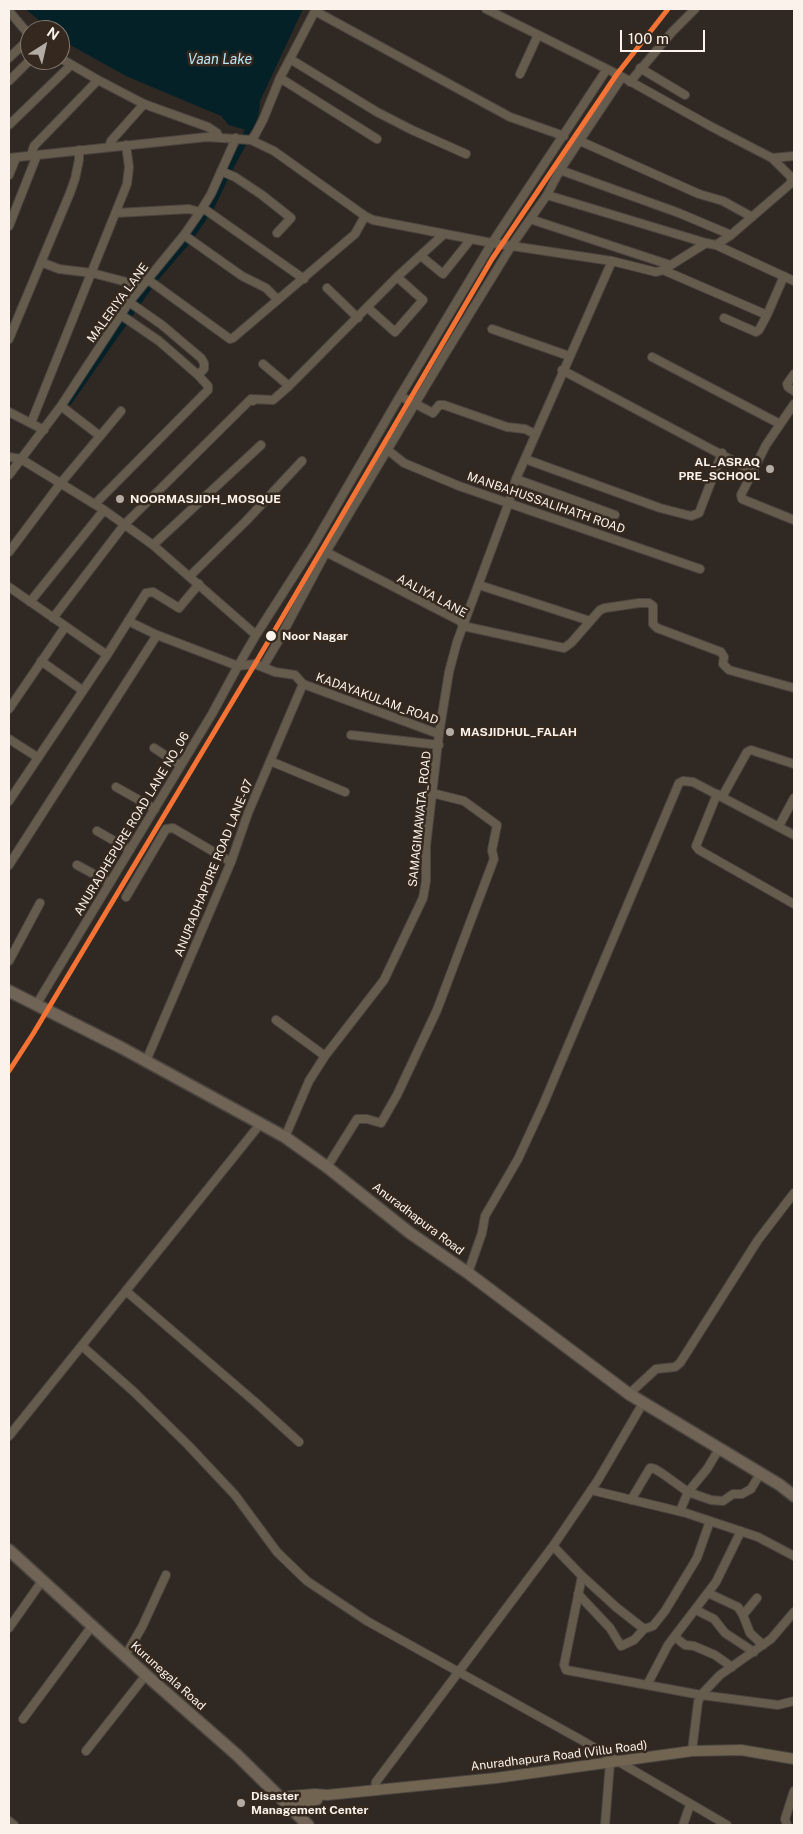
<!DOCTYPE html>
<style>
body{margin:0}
#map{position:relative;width:803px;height:1834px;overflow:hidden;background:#302923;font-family:"Public Sans",sans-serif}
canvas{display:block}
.frame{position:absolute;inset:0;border:10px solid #faf2eb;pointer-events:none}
.north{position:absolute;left:20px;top:20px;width:50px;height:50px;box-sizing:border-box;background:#35281e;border:1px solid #847970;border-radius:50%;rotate:35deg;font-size:14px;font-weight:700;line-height:20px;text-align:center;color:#faf2eb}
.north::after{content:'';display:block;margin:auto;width:18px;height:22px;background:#b3aca5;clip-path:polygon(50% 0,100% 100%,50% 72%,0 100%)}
.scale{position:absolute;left:620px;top:30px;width:85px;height:22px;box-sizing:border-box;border:2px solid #faf2eb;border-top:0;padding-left:6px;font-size:15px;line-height:18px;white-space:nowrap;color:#faf2eb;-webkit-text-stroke:4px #35281e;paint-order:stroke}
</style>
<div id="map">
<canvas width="803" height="1834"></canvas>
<div class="frame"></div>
<div class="north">N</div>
<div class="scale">100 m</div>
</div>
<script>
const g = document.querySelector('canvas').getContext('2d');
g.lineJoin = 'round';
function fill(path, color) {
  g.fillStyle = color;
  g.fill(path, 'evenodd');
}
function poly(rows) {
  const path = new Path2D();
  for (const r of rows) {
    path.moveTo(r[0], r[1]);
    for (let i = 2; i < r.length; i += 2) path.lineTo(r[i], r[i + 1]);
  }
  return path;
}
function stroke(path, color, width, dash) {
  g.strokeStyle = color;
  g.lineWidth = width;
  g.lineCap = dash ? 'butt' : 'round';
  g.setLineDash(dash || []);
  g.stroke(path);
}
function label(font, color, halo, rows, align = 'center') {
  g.font = font + ' "Public Sans",sans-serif';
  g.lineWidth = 5;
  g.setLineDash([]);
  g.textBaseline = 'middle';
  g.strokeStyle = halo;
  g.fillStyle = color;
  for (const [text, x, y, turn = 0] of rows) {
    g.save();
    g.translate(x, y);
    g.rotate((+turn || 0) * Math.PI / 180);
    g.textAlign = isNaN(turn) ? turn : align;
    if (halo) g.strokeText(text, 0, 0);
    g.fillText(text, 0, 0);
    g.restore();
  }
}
const water = poly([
 [25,9,303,9,260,101,259,113,253,130,242,129,229,125,221,116,126,76,72,46,60,37,60,30,52,30]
]);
const canal = poly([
 [246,134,248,129],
 [229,170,243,144],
 [211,208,225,178],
 [192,235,205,216],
 [155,279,187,242],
 [138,303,149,287],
 [129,316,132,311],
 [66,403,69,402,124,323]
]);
const minor = poly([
 [486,9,617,74,712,127,772,158,792,178,790,184,731,235,716,245],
 [9,11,30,36],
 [315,11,510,117,564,136],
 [9,58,30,38],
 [60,58,98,80,144,104,208,127,217,133,219,137],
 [290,59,377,112,412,130,466,154],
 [640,68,685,95],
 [520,74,538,35],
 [280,78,377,139],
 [9,81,30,60],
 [630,82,672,32,695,9],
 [9,125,71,65],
 [251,140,255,135,263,120,280,78,316,9],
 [580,141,699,194,723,201,752,217],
 [109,147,111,141,144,104],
 [31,155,34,146,98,80],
 [9,158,207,137,251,140,274,151,365,216,373,220,492,243,612,261,656,272,663,270,706,243,716,245,794,281],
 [772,158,794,156],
 [560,170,679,213,731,235],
 [221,171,235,177,262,195,291,218,277,233],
 [9,175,16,158],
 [547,195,706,243],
 [203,208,304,279],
 [116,213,189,209,200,212],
 [530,219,670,265],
 [9,226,37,155],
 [184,235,242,276,266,288,278,300],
 [421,256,443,274,471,239],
 [41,262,59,269,92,273,142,286],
 [663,270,767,315],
 [147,279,230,339,233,338,355,234,365,216],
 [327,288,358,318],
 [129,302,162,325,201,358,204,363,204,369,198,375],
 [368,308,395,332,423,300,397,277],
 [724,318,756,332,759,330,767,315,784,276],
 [492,329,569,356],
 [9,339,70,193,75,179,79,160,79,150],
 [652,357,780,424],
 [263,364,289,386,397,277,444,234],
 [562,370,754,472],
 [794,374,787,384,788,387,794,391],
 [400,396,433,413,439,405,444,405,507,427,525,429,535,434],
 [253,401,251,399,273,400,289,386],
 [794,404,766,445,741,495,742,499,794,520],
 [61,406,100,436],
 [9,412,44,430],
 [31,423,127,184,129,167,126,145],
 [389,451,404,463,459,486,700,569],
 [9,457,21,459,104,510,153,545,256,635,238,666,157,635,128,621],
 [525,459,660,508,691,516,699,513,722,453],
 [9,475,61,406,129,302,184,235,200,212,211,194,236,138],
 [516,479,615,515],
 [95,504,208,390,208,386,198,375,159,341,121,315],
 [153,545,261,445],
 [9,552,60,484,121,411],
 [326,552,460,621,463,626,564,648,571,643,600,610,605,608,639,603,649,603,653,606,653,624,657,628,721,652,724,657,723,664,729,670,794,688],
 [190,576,247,520,302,461],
 [479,585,590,621],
 [9,587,107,655],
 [30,602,104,510],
 [53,618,124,525,251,399],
 [256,635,313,546,400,396,492,243,607,69],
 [41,661,82,690],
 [263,667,279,640,326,552,445,354,512,245,547,195,560,170,622,77],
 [9,709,65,627],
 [351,735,439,745],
 [9,739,37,757],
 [154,748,180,765],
 [270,761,345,792],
 [116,787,155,809],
 [717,794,696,846,699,850,794,904],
 [722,797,747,752,751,750,794,764],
 [9,801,107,655,146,593,153,592,179,608,199,584],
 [779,826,794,798],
 [97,831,130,850],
 [9,865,157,635],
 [77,865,110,883],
 [126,897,166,829,173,828,231,862],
 [9,961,40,903],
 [36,1005,212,714,238,666,255,664,275,672,295,675,303,684,439,734],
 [276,1020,325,1056],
 [146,1061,231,862,248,813,303,684],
 [285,1137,309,1081,325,1056,384,980,423,898,426,881,426,846,439,734,449,672,457,642,509,502,516,479,612,261],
 [327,1167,357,1119,367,1119,381,1123,397,1095,437,1010,494,859,492,850,497,825,464,801,432,793],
 [468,1273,482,1233,485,1216,518,1159,543,1105,679,783,683,781,693,782,794,835],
 [126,1291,255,1402,299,1442],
 [82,1346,133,1391,188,1445,235,1495,277,1552,307,1581,367,1621,583,1741,727,1825],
 [629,1394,656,1369,675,1367,680,1363,758,1240,794,1193],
 [9,1436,261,1123],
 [591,1490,686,1513,758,1537,794,1556],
 [631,1500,650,1468,655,1469,663,1474,688,1492,711,1500,723,1501,733,1494,742,1494,751,1489,760,1474],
 [680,1511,688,1492,707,1469,719,1449],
 [553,1546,582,1576,564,1665,566,1670,701,1695,778,1705,794,1701],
 [582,1576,616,1607,644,1629],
 [708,1593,738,1607,743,1615,750,1633,763,1645],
 [578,1594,610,1628,621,1646,634,1640,644,1629,653,1626,665,1611,697,1558,710,1521],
 [696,1610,714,1619,725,1633,754,1652],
 [743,1615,757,1598],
 [9,1628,42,1581],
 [675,1637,685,1645,694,1646,715,1655,732,1667],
 [125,1656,142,1627,166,1575],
 [647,1685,668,1645,716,1582,741,1531],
 [23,1719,92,1626],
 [86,1751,146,1675],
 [692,1751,698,1702,701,1695,720,1675,771,1639,794,1612],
 [375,1789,376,1782,553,1546,598,1480,643,1403],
 [9,1821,14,1825],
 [605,1825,610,1763],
 [683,1825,690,1805],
 [787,1825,785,1819,794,1791]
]);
const major = poly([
 [280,1797,315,1794,327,1795,496,1778,692,1751,741,1750,794,1759],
 [292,1808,308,1801,317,1800]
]);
const highway = poly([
 [9,991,122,1048,285,1137,327,1167,410,1233,468,1273,629,1394,780,1485,794,1496],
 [9,1550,146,1675,237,1755,308,1825]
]);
const rail1 = poly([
 [9,1071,33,1034,255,664,492,259,617,74,668,9]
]);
const markers = [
 [770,469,5,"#b3aca5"],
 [120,499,5,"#b3aca5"],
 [271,636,6,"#faf2eb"],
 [450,732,5,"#b3aca5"],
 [241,1803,5,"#b3aca5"]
];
const streetNames = [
 ["MALERIYA LANE",118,303,-54],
 ["MANBAHUSSALIHATH ROAD",546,503,19],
 ["AALIYA LANE",432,596,28],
 ["KADAYAKULAM_ROAD",377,699,20],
 ["SAMAGIMAWATA_ROAD",420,819,-84],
 ["ANURADHEPURE ROAD LANE NO_06",132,824,-59],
 ["ANURADHAPURE ROAD LANE-07",214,868,-68],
 ["Anuradhapura Road",418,1219,37],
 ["Kurunegala Road",168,1676,42],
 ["Anuradhapura Road (Villu Road)",559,1756,-7]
];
const poiNames = [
 ["AL_ASRAQ",760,462,"right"],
 ["PRE_SCHOOL",760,476,"right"],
 ["NOORMASJIDH_MOSQUE",130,499],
 ["MASJIDHUL_FALAH",460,732],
 ["Disaster",251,1796],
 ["Management Center",251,1810]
];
const stopNames = [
 ["Noor Nagar",282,636]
];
const waterNames = [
 ["Vaan Lake",220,60]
];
fill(water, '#042128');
stroke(canal, '#042128', 6);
stroke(minor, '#4b4540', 10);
stroke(major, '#4b4540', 12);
stroke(highway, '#4b4540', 14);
stroke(minor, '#665c4e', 8);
stroke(major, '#716450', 10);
stroke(highway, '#6f6456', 11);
stroke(rail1, '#f57335', 5);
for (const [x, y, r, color] of markers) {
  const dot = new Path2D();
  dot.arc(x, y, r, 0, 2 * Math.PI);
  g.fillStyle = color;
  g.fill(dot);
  stroke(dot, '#35281e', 2);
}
label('12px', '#faf2eb', '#35281e', streetNames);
label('bold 12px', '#faf2eb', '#35281e', poiNames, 'left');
label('bold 12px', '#faf2eb', '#35281e', stopNames, 'left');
label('italic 14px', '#b5e6f5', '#35281e', waterNames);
</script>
